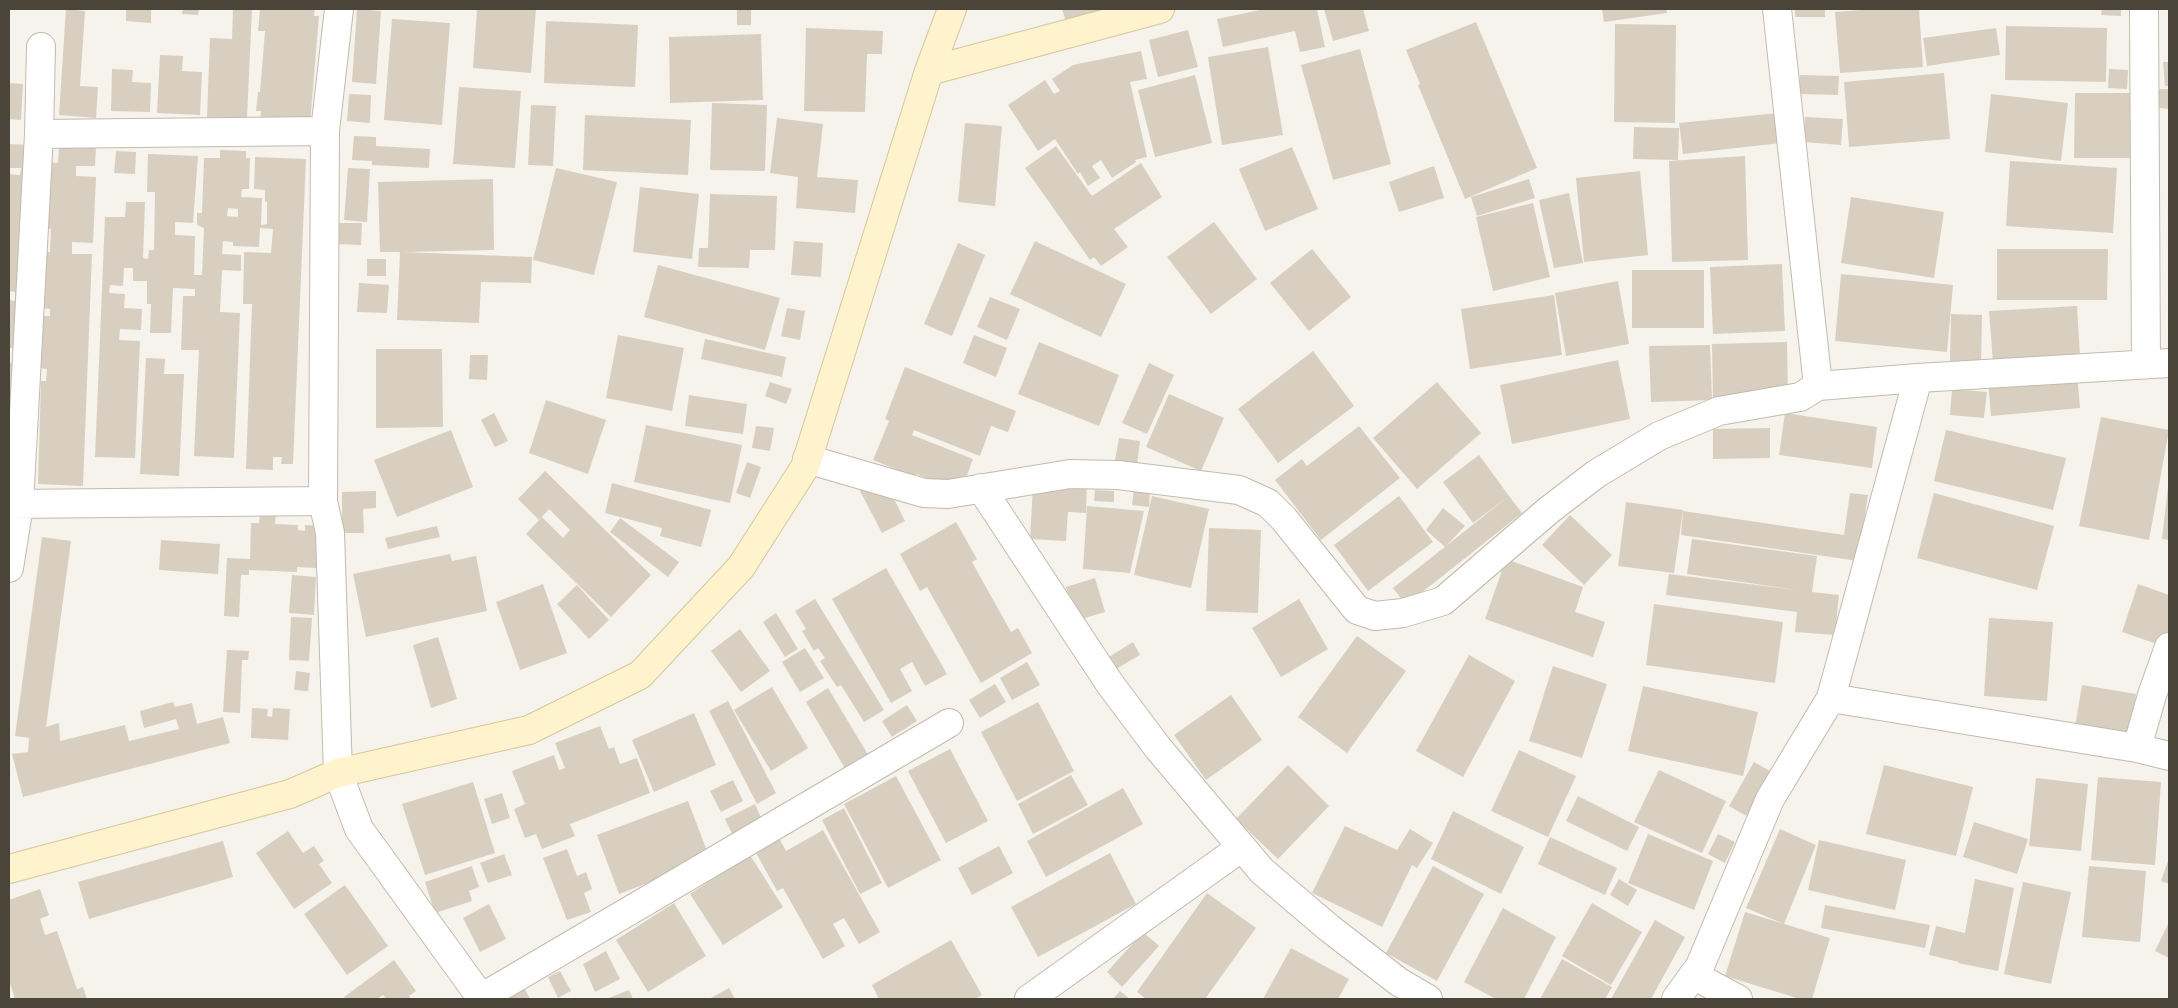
<!DOCTYPE html>
<style>
body{margin:0}
#map{position:relative;width:2178px;height:1008px;overflow:hidden;background:#f6f3ec;font-family:"Public Sans",sans-serif}
canvas{display:block}
.frame{position:absolute;inset:0;border:10px solid #4b4439;pointer-events:none}
</style>
<div id="map">
<canvas width="2178" height="1008"></canvas>
<div class="frame"></div>
</div>
<script>
const g = document.querySelector('canvas').getContext('2d');
g.lineJoin = 'round';
function fill(path, color) {
  g.fillStyle = color;
  g.fill(path, 'evenodd');
}
function poly(rows) {
  const path = new Path2D();
  for (const r of rows) {
    path.moveTo(r[0], r[1]);
    for (let i = 2; i < r.length; i += 2) path.lineTo(r[i], r[i + 1]);
  }
  return path;
}
function stroke(path, color, width, dash) {
  g.strokeStyle = color;
  g.lineWidth = width;
  g.lineCap = dash ? 'butt' : 'round';
  g.setLineDash(dash || []);
  g.stroke(path);
}
const building = poly([
 [66,9,85,11,80,86,98,87,96,118,59,115],
 [126,9,151,9,151,23,126,21],
 [183,9,199,9,198,15,182,14],
 [233,9,252,9,247,118,207,117,210,38,232,39],
 [260,9,315,9,314,16,319,16,310,124,260,121,261,111,256,111,258,92,260,92,265,31,258,31],
 [357,9,381,11,376,84,352,82],
 [477,9,536,9,531,73,473,68],
 [737,9,751,9,751,25,737,25],
 [1062,9,1104,9,1066,22],
 [1265,9,1317,9,1325,47,1300,52,1295,31,1223,47,1217,19],
 [1324,9,1363,9,1369,31,1333,41],
 [1602,9,1666,9,1667,13,1604,22],
 [1795,9,1825,9,1825,17,1795,17],
 [1874,9,1919,9,1923,67,1840,73,1835,12],
 [2102,9,2121,9,2121,16,2101,15],
 [392,19,450,23,442,125,384,120],
 [546,21,638,25,635,87,544,83],
 [1476,22,1537,168,1465,199,1418,85,1420,84,1406,50],
 [1615,24,1676,25,1675,123,1614,122],
 [2006,26,2107,28,2106,82,2005,80],
 [806,28,883,31,882,54,867,54,865,112,804,111],
 [1996,28,2000,55,1927,66,1923,38],
 [1188,30,1198,67,1158,77,1149,40],
 [761,34,763,100,670,103,669,37],
 [1268,47,1283,135,1222,145,1208,57],
 [1360,49,1391,164,1333,180,1301,65],
 [1141,51,1147,79,1130,82,1147,157,1135,160,1136,162,1112,178,1101,160,1092,166,1100,178,1088,186,1080,172,1078,174,1055,139,1038,151,1008,105,1045,80,1054,94,1060,91,1052,79,1073,65],
 [160,55,183,56,182,71,202,72,200,115,157,113],
 [2163,62,2169,62,2169,86,2165,86],
 [112,69,133,70,132,82,151,83,150,112,111,111],
 [2109,69,2128,70,2127,89,2108,88],
 [1944,73,1950,139,1849,147,1844,82],
 [1195,75,1212,143,1155,157,1138,90],
 [1800,75,1839,76,1838,95,1800,94],
 [9,83,23,84,21,120,9,119],
 [459,87,521,91,515,168,453,164],
 [2159,89,2169,89,2169,109,2159,108],
 [2075,93,2131,93,2132,158,2074,158],
 [349,94,371,95,370,123,347,121],
 [1991,94,2068,103,2061,161,1985,152],
 [712,103,767,105,765,171,710,170],
 [531,105,556,106,553,166,528,165],
 [1778,113,1781,143,1683,154,1679,123],
 [585,115,691,120,688,175,583,170],
 [1805,117,1843,119,1841,145,1804,142],
 [777,118,823,124,817,177,858,180,855,213,796,208,798,177,770,173],
 [965,123,1002,126,995,206,958,202],
 [1634,127,1679,128,1678,160,1633,159],
 [354,136,376,137,376,146,430,149,429,168,372,165,372,161,352,160],
 [9,144,27,145,27,349,9,348,9,300,15,301,15,292,9,291,9,174,20,175,21,168,10,168,9,172],
 [59,146,96,147,95,166,76,166,76,176,96,177,93,243,72,242,72,254,92,254,83,486,38,484,41,381,46,381,47,369,38,368,40,316,50,316,50,309,42,308,44,252,50,252,51,229,46,228,49,162,58,163],
 [1056,146,1092,196,1141,163,1162,197,1114,229,1128,247,1101,266,1094,257,1090,260,1025,168],
 [1292,147,1318,209,1265,231,1239,169],
 [220,150,246,151,246,158,250,158,249,189,242,189,241,197,262,198,261,225,267,224,267,202,265,202,265,190,254,189,255,157,306,159,293,464,281,464,282,457,273,457,273,470,246,469,252,304,243,304,244,252,271,253,273,229,260,228,259,247,233,246,233,242,223,241,222,254,241,255,241,271,222,270,220,312,240,313,234,458,194,456,199,350,181,350,183,296,195,296,195,289,173,288,171,333,150,333,151,304,147,304,147,281,133,281,133,268,124,268,123,286,110,285,109,293,125,294,124,308,142,309,141,330,120,329,119,340,140,341,135,458,95,457,105,217,125,217,126,202,145,202,143,258,148,259,149,250,154,250,155,192,147,192,148,154,198,156,193,223,175,222,175,235,195,236,194,275,202,275,204,228,197,225,197,213,202,213,204,158,220,158],
 [228,208,238,209,238,217,227,216],
 [116,151,136,152,135,174,114,173],
 [1745,156,1748,260,1672,262,1669,161],
 [2010,161,2117,168,2113,233,2006,226],
 [1434,166,1444,198,1399,212,1389,182],
 [348,168,370,169,367,222,344,220],
 [556,168,617,182,594,275,533,260],
 [1640,171,1648,255,1584,262,1576,178],
 [493,179,494,250,403,252,532,257,531,283,481,282,479,323,397,320,400,252,380,252,378,182],
 [1529,179,1535,198,1477,216,1471,197],
 [640,187,699,194,692,259,633,252],
 [1569,193,1583,263,1554,268,1539,200],
 [710,194,777,196,775,250,750,250,749,268,698,267,699,248,708,248],
 [1851,197,1944,212,1934,278,1841,263],
 [1533,203,1550,277,1493,291,1476,217],
 [1214,222,1257,279,1211,314,1167,257],
 [337,223,362,223,361,245,336,244],
 [794,241,823,243,821,277,791,275],
 [1035,241,1126,284,1101,337,1010,294],
 [958,243,985,255,952,336,924,324],
 [1312,249,1351,297,1309,331,1270,283],
 [1997,249,2108,249,2107,300,1997,300],
 [367,259,386,259,386,276,367,276],
 [1782,264,1785,331,1713,334,1710,267],
 [658,265,780,298,765,350,644,317],
 [1632,270,1704,270,1704,328,1632,328],
 [1841,274,1953,285,1947,352,1835,341],
 [1618,281,1629,344,1566,356,1555,293],
 [359,283,389,285,387,313,357,312],
 [1554,295,1562,355,1470,369,1461,309],
 [990,297,1020,309,1007,340,977,327],
 [2077,306,2080,356,1993,362,1989,311],
 [787,308,805,311,800,340,781,336],
 [1951,314,1982,315,1981,363,1950,363],
 [618,335,684,348,672,411,606,398],
 [974,335,1007,348,996,377,963,363],
 [705,339,786,357,782,377,701,359],
 [1039,342,1119,375,1099,426,1018,394],
 [1787,342,1788,397,1713,399,1712,344],
 [1710,345,1712,400,1651,402,1649,346],
 [376,349,442,349,443,427,376,428],
 [1313,351,1354,406,1278,463,1238,409],
 [470,355,488,355,487,380,469,379],
 [146,358,165,359,164,374,184,374,179,476,140,474],
 [1618,360,1630,419,1512,444,1500,385],
 [9,363,21,363,9,458],
 [1149,363,1174,375,1147,434,1122,423],
 [905,367,1016,411,1008,432,991,426,980,456,914,430,912,435,973,459,962,489,940,480,939,483,916,474,915,477,873,460,889,421,885,419],
 [2077,374,2080,408,1991,416,1988,381],
 [770,382,792,389,786,404,765,396],
 [1437,382,1481,433,1417,489,1373,438],
 [1952,389,1987,392,1984,418,1950,415],
 [1169,394,1224,418,1201,471,1146,447],
 [689,395,747,404,743,434,685,426],
 [546,400,606,420,588,474,529,453],
 [494,413,508,441,495,447,481,420],
 [1785,413,1877,427,1872,468,1779,455],
 [2101,417,2169,430,2149,540,2079,526],
 [646,425,742,445,730,503,634,482],
 [756,426,774,428,770,451,752,448],
 [1359,426,1400,478,1321,540,1275,480,1302,459,1307,466],
 [1770,428,1770,458,1713,459,1713,429],
 [451,430,473,487,397,517,374,460],
 [1946,430,2066,458,2053,510,1934,481],
 [1119,438,1140,441,1137,465,1115,461],
 [1479,455,1509,496,1473,523,1443,482],
 [747,462,761,467,750,498,736,493],
 [545,471,651,575,611,617,526,534,542,517,563,538,570,530,549,509,539,520,518,499],
 [1087,479,1086,513,1068,512,1066,541,1030,539,1033,486],
 [872,482,888,487,905,521,882,533,859,489],
 [612,483,711,510,701,547,660,536,662,528,605,513],
 [2168,486,2169,486,2169,540,2162,539],
 [1134,488,1150,489,1149,507,1132,505],
 [1095,490,1114,491,1114,502,1094,501],
 [376,491,376,508,363,509,364,533,342,533,342,492],
 [1850,493,1868,495,1858,561,1681,535,1683,511,1844,535],
 [1934,493,2054,526,2037,590,1917,558],
 [1152,496,1209,509,1191,588,1134,575],
 [1399,496,1433,542,1368,591,1334,545],
 [1509,496,1522,513,1406,605,1393,588],
 [1626,502,1683,510,1674,573,1618,566],
 [1087,506,1144,511,1130,573,1083,569],
 [1443,508,1465,526,1445,547,1426,530],
 [260,514,276,514,275,524,298,525,298,530,305,531,305,525,318,526,317,568,297,567,297,572,249,570,249,575,241,575,239,617,224,616,227,558,250,559,251,523,259,523],
 [1570,515,1612,555,1584,585,1542,545],
 [620,518,679,562,668,577,610,532],
 [956,522,977,559,972,562,1011,632,1018,628,1032,653,981,683,927,587,920,591,900,554],
 [437,526,440,537,388,549,385,538],
 [1209,528,1261,530,1258,613,1206,611],
 [42,537,71,541,46,727,59,723,60,741,125,725,129,741,179,729,176,719,144,728,140,711,173,702,175,707,192,703,197,724,223,717,230,743,23,797,12,754,28,752,29,738,15,736],
 [1692,539,1817,556,1812,592,1839,595,1835,635,1795,632,1797,612,1666,595,1669,574,1797,590,1687,574],
 [161,540,220,544,218,574,159,570],
 [450,554,452,561,476,556,487,611,366,637,353,574],
 [1506,559,1583,587,1575,612,1605,622,1593,657,1485,619],
 [886,568,947,674,925,686,912,662,900,669,912,691,891,703,832,599],
 [292,575,316,577,314,615,289,613],
 [1095,578,1105,612,1075,621,1066,587],
 [543,584,567,653,520,670,496,602],
 [2138,584,2169,595,2169,638,2166,647,2122,632],
 [577,585,609,620,589,639,557,604],
 [815,599,884,710,864,722,841,685,837,687,820,661,825,658,818,648,814,651,802,631,806,629,795,611],
 [1299,599,1328,649,1281,677,1252,628],
 [1654,604,1783,622,1775,683,1646,665],
 [776,613,798,649,785,657,763,622],
 [291,617,312,618,309,661,289,660],
 [1989,618,2053,622,2047,701,1984,696],
 [740,629,770,671,741,692,711,651],
 [1357,636,1406,671,1347,753,1298,717],
 [438,637,457,699,431,708,413,645],
 [1133,642,1140,655,1111,672,1104,660],
 [805,648,824,678,800,692,782,662],
 [227,650,249,651,248,660,242,660,240,713,223,712],
 [1469,655,1515,681,1463,777,1416,751],
 [1027,662,1040,685,1012,700,1000,678],
 [1553,666,1607,684,1582,758,1529,741],
 [296,671,310,673,308,691,294,690],
 [995,684,1006,702,980,718,969,700],
 [2082,685,2136,694,2129,737,2075,727],
 [1643,686,1758,712,1743,776,1628,751],
 [772,687,808,748,771,771,734,710],
 [828,688,870,758,847,772,806,702],
 [1231,695,1262,740,1206,780,1174,735],
 [728,701,776,793,757,804,709,711],
 [1038,702,1074,771,1017,801,981,732],
 [907,705,917,721,892,737,882,721],
 [252,708,268,709,267,716,272,717,273,708,290,709,288,740,251,738],
 [694,713,716,765,654,792,632,740],
 [600,726,609,749,614,747,620,764,637,758,650,793,570,824,575,836,542,849,536,834,525,838,514,809,525,804,512,771,554,755,559,770,565,768,555,743],
 [950,749,988,821,946,843,908,771],
 [1519,750,1576,776,1548,837,1491,811],
 [1754,762,1777,775,1752,819,1729,806],
 [1288,765,1329,806,1278,859,1236,819],
 [1884,765,1973,787,1956,856,1866,834],
 [1659,770,1726,801,1702,853,1634,822],
 [1071,775,1088,805,1033,834,1018,804],
 [896,776,941,860,888,888,844,804],
 [2098,777,2161,782,2155,865,2091,860],
 [2036,778,2088,784,2081,851,2029,846],
 [733,780,743,801,721,812,710,791],
 [473,782,495,853,425,875,402,804],
 [1123,788,1143,824,1046,877,1027,841],
 [502,793,510,818,492,824,484,799],
 [1578,796,1639,827,1627,851,1566,821],
 [688,801,710,859,619,894,597,835],
 [755,804,763,822,733,836,725,819],
 [844,808,882,883,860,894,822,820],
 [1453,811,1524,847,1501,894,1431,859],
 [1974,822,2028,839,2017,874,1963,857],
 [1345,826,1397,850,1410,829,1433,843,1417,868,1412,865,1382,927,1312,893],
 [1780,829,1816,845,1784,924,1746,908],
 [823,830,880,932,859,944,844,918,833,924,845,946,823,959,783,888,777,891,755,851,779,838,786,851],
 [288,831,303,853,314,846,324,861,319,864,332,883,294,909,256,853],
 [1648,834,1713,861,1694,910,1628,883],
 [1718,834,1735,842,1725,863,1708,854],
 [1550,837,1617,868,1605,895,1538,864],
 [1819,840,1906,860,1895,910,1808,890],
 [223,841,233,877,89,919,78,882],
 [999,846,1013,873,972,895,958,868],
 [567,849,577,876,586,872,592,889,584,893,591,912,567,920,543,858],
 [1110,853,1136,904,1038,957,1011,907],
 [504,854,512,875,488,883,480,863],
 [750,855,783,907,723,945,690,894],
 [2169,858,2169,884,2161,881],
 [472,866,479,887,469,891,472,901,435,913,425,882],
 [1433,866,1484,894,1437,981,1386,953],
 [2089,866,2146,871,2140,942,2082,937],
 [1619,879,1637,890,1628,906,1610,895],
 [1975,879,2014,888,1998,971,1958,963,1959,962,1929,955,1936,926,1965,933],
 [2023,882,2071,892,2051,984,2004,974],
 [345,885,388,946,347,975,304,914],
 [40,889,49,915,40,919,45,935,57,931,77,989,83,987,87,999,15,999,9,980,9,900],
 [1207,893,1256,928,1205,999,1146,999,1137,992],
 [674,903,706,956,648,992,616,940],
 [1592,903,1642,932,1611,985,1562,956],
 [489,904,506,939,480,952,463,918],
 [1825,905,1930,925,1925,948,1821,928],
 [1503,908,1556,937,1524,999,1496,999,1464,982],
 [1745,912,1830,938,1812,999,1800,999,1725,976],
 [1655,920,1685,937,1651,999,1611,999],
 [2169,922,2169,958,2155,951],
 [1143,932,1159,946,1122,987,1107,972],
 [951,940,982,995,975,999,879,999,872,985],
 [1291,948,1349,979,1338,999,1263,999],
 [606,951,620,979,595,992,583,964],
 [1562,959,1612,987,1605,999,1540,999],
 [394,960,416,991,409,996,411,999,386,999,383,995,377,999,346,999,344,997],
 [560,971,571,991,558,998,548,977],
 [729,988,735,999,709,999],
 [525,989,530,999,505,999],
 [629,990,633,999,606,999],
 [1120,991,1130,999,1113,999]
]);
const street = poly([
 [339,9,325,131,323,501,330,533,338,773,359,829,482,999],
 [1777,9,1818,386],
 [2144,9,2146,364],
 [39,134,325,131],
 [807,459,924,493,948,494,1070,474,1118,475,1239,490,1268,503,1284,519,1357,610,1375,616,1403,613,1443,601,1549,510,1596,474,1659,436,1719,411,1800,397,1818,386,1918,378,2169,363],
 [981,488,1110,684,1158,748,1262,871,1329,928,1399,982,1428,999],
 [9,504,323,501],
 [9,568,19,505,39,134,41,47],
 [1831,698,1918,378],
 [2137,748,2152,695,2169,647],
 [1693,975,1738,999],
 [481,998,949,723],
 [1029,999,1242,847],
 [1676,999,1700,966,1770,799,1831,698,2137,748,2169,756]
]);
const secondary = poly([
 [929,71,1160,9],
 [9,869,290,794,338,773,529,730,640,675,741,567,805,467,929,71,952,9]
]);
fill(building, '#d8cfc1');
stroke(street, '#c2bbae', 30);
stroke(secondary, '#d6c79b', 30);
stroke(street, '#fff', 28);
stroke(secondary, '#fff3cd', 28);
</script>
